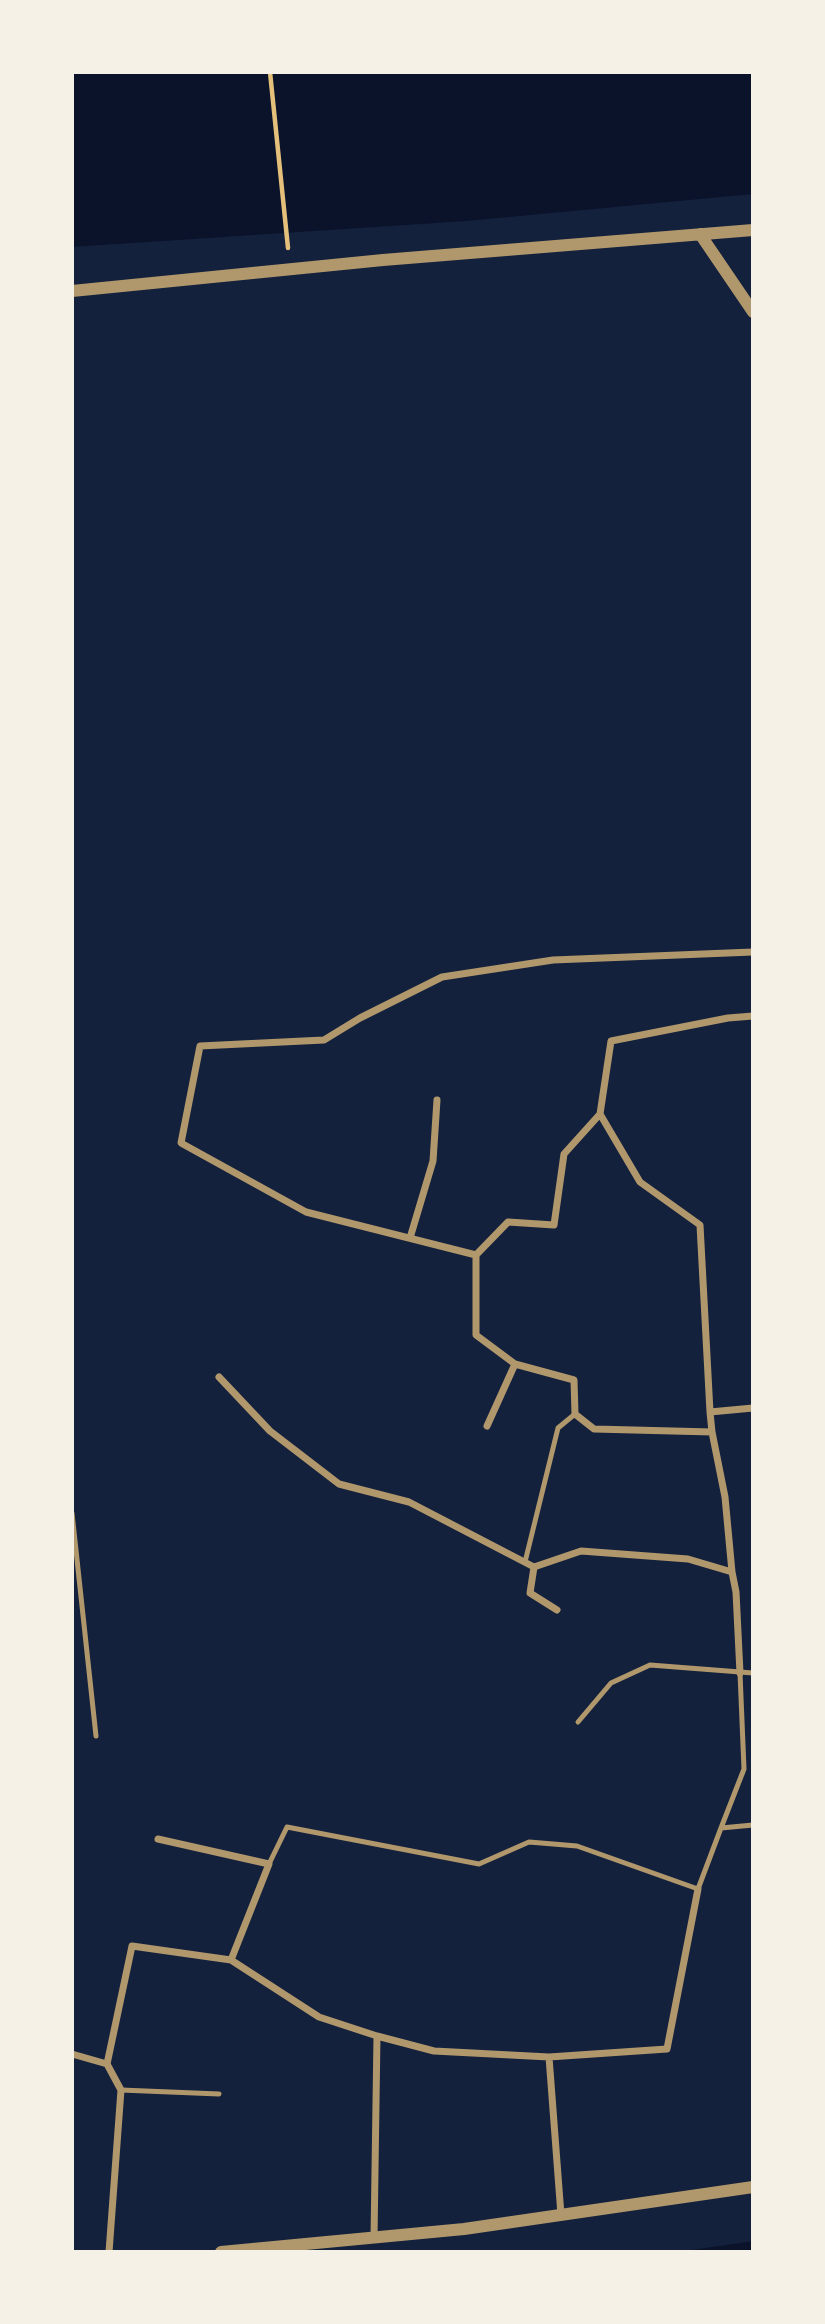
<!DOCTYPE html>
<style>
body{margin:0}
#map{position:relative;width:825px;height:2324px;overflow:hidden;background:#14213d;font-family:Literata,serif}
canvas{display:block}
.frame{position:absolute;inset:0;border:74px solid #f6f1e7;pointer-events:none}
</style>
<div id="map">
<canvas width="825" height="2324"></canvas>
<div class="frame"></div>
</div>
<script>
const g = document.querySelector('canvas').getContext('2d');
g.lineJoin = 'round';
function fill(path, color) {
  g.fillStyle = color;
  g.fill(path, 'evenodd');
}
function poly(rows) {
  const path = new Path2D();
  for (const r of rows) {
    path.moveTo(r[0], r[1]);
    for (let i = 2; i < r.length; i += 2) path.lineTo(r[i], r[i + 1]);
  }
  return path;
}
function stroke(path, color, width, dash) {
  g.strokeStyle = color;
  g.lineWidth = width;
  g.lineCap = dash ? 'butt' : 'round';
  g.setLineDash(dash || []);
  g.stroke(path);
}
const water = poly([
 [72,72,753,72,753,194,467,221,72,247],
 [753,2241,753,2252,678,2252]
]);
const path = poly([
 [270,72,288,248]
]);
const service = poly([
 [72,1513,96,1736],
 [525,1562,558,1428,575,1414],
 [578,1722,611,1683,650,1665,753,1673],
 [721,1828,744,1769,740,1673],
 [269,1864,287,1827,479,1864,529,1842,577,1846,698,1889,721,1828,753,1825],
 [121,2090,219,2094]
]);
const minor = poly([
 [753,952,553,960,442,977,360,1018,324,1040,200,1046,181,1143,306,1212,476,1255,508,1222,554,1225,564,1154,600,1114,611,1041,728,1018,753,1016],
 [600,1114,640,1182,700,1225,710,1412],
 [410,1238,433,1161,437,1100],
 [476,1255,476,1335,515,1364,574,1380,575,1414,594,1429,712,1432,710,1412,753,1408],
 [219,1377,270,1431,339,1484,409,1502,534,1567,581,1551,688,1559,732,1572,725,1497,712,1432],
 [487,1426,515,1364],
 [534,1567,530,1593,557,1610],
 [732,1572,736,1592,740,1673],
 [158,1839,269,1864,231,1960],
 [377,2036,434,2051,549,2057,561,2215],
 [72,2054,107,2064],
 [549,2057,667,2049,698,1889],
 [109,2252,121,2090,107,2064,132,1946,231,1960,319,2017,377,2036,374,2238]
]);
const tertiary = poly([
 [700,234,753,312],
 [72,291,383,260,753,230],
 [221,2252,464,2229,753,2187]
]);
fill(water, '#0b132b');
stroke(path, '#e5c07b', 4.5);
stroke(service, '#b1986c', 5);
stroke(minor, '#b1986c', 7);
stroke(tertiary, '#b1986c', 12);
</script>
